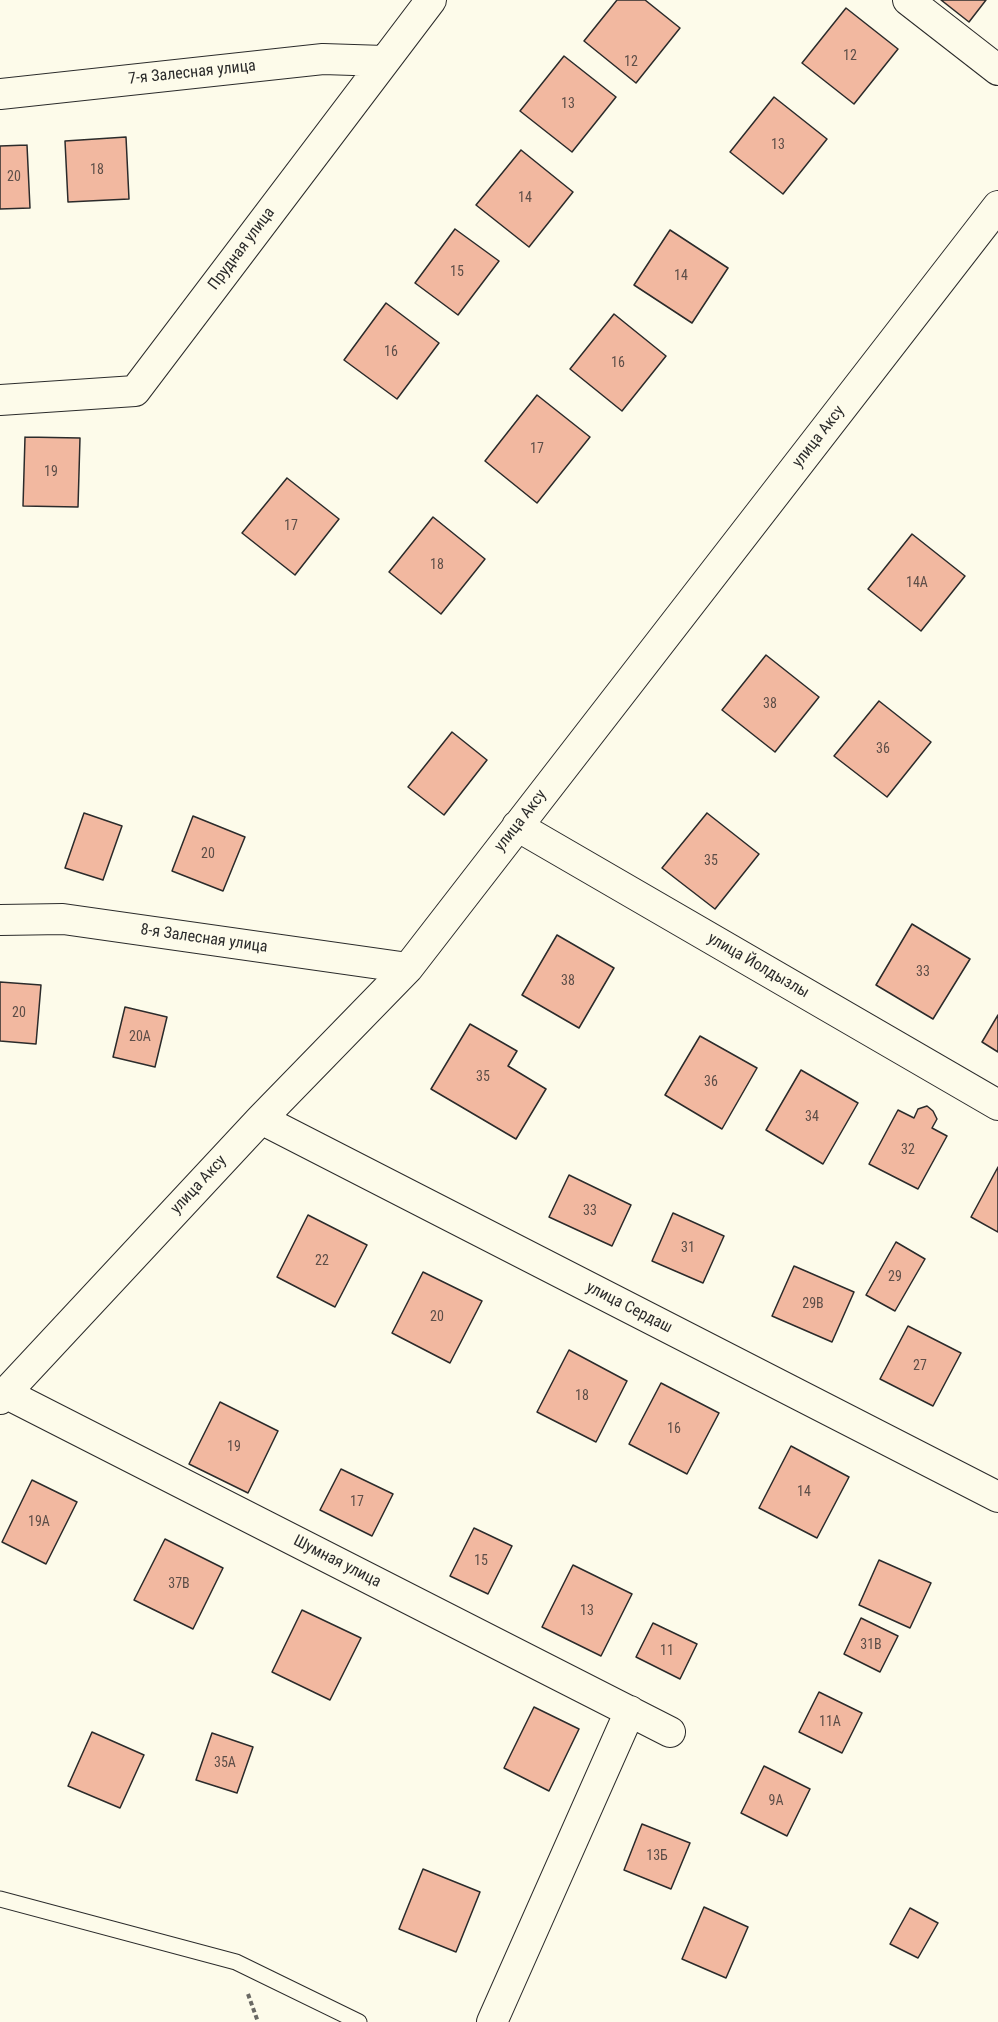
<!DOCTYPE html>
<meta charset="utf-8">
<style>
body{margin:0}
canvas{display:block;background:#fdfbea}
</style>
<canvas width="998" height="2022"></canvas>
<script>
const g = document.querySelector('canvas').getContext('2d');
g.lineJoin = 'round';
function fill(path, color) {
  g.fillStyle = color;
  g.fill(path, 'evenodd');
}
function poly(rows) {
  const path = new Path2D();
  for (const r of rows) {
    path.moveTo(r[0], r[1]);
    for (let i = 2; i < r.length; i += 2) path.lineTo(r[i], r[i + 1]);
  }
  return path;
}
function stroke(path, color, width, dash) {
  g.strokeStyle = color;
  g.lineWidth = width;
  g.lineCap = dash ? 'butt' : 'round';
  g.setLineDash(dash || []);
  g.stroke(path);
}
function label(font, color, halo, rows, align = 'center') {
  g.font = font + ' "Roboto Condensed",sans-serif';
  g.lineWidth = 4.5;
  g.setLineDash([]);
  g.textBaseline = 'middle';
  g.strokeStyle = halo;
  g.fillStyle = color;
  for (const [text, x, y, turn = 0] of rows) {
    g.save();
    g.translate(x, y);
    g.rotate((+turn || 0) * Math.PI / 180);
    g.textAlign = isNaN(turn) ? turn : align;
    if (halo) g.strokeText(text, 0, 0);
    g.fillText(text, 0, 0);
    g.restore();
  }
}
const building = poly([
 [617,0,645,0,680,28,636,83,584,41,617,0],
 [941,0,986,0,969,22,941,0],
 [846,8,898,49,854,104,802,63,846,8],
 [564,56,616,97,572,152,520,111,564,56],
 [774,97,827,139,783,194,730,152,774,97],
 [126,137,129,199,68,202,65,141,126,137],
 [27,145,30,208,0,209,0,146,27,145],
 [521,150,573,192,529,247,476,205,521,150],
 [455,229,499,261,458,315,415,283,455,229],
 [670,230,728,268,692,323,634,285,670,230],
 [386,303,439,343,397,399,344,360,386,303],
 [614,314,666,356,622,411,570,369,614,314],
 [537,395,590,437,537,503,485,461,537,395],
 [25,437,80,438,78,507,23,506,25,437],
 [287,478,339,519,295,575,242,533,287,478],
 [433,517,485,559,441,614,389,572,433,517],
 [912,534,965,576,921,631,868,589,912,534],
 [766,655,819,697,775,752,722,710,766,655],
 [879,701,931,742,887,797,834,756,879,701],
 [452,732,487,760,444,815,408,787,452,732],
 [84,813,122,826,103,880,65,868,84,813],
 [707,813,759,854,715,909,662,868,707,813],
 [193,816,245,837,223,891,172,871,193,816],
 [912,924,970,959,933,1019,876,985,912,924],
 [557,935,614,968,579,1028,522,995,557,935],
 [0,982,41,985,36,1044,0,1041,0,982],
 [125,1007,167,1017,155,1067,113,1057,125,1007],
 [998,1015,998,1052,982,1042,998,1015],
 [470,1024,517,1051,508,1066,546,1089,516,1139,431,1089,470,1024],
 [700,1036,757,1068,722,1129,665,1095,700,1036],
 [801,1070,858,1103,823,1164,766,1130,801,1070],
 [927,1106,933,1111,937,1119,932,1128,947,1136,918,1189,869,1164,898,1110,914,1118,918,1109,927,1106],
 [998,1167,998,1232,971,1217,998,1167],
 [569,1175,631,1205,612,1246,549,1217,569,1175],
 [673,1213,724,1236,703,1283,652,1261,673,1213],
 [308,1215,367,1245,335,1307,277,1277,308,1215],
 [896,1242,925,1259,895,1311,866,1295,896,1242],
 [794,1266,854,1292,832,1342,772,1316,794,1266],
 [423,1272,482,1301,450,1363,392,1333,423,1272],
 [908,1326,961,1353,933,1406,880,1379,908,1326],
 [569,1350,627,1381,596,1442,537,1412,569,1350],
 [661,1383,719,1413,687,1474,629,1444,661,1383],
 [220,1402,278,1431,248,1493,189,1464,220,1402],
 [791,1446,849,1477,817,1538,759,1508,791,1446],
 [341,1469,393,1494,372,1536,320,1510,341,1469],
 [32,1480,77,1502,46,1564,2,1542,32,1480],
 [474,1528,512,1546,488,1594,450,1576,474,1528],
 [165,1539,223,1568,193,1629,134,1600,165,1539],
 [879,1560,931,1583,910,1628,859,1605,879,1560],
 [573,1565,632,1594,601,1656,542,1627,573,1565],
 [302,1610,361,1638,330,1700,272,1672,302,1610],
 [861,1618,898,1636,880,1672,844,1654,861,1618],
 [653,1623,697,1644,680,1679,636,1657,653,1623],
 [819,1692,862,1713,842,1753,799,1732,819,1692],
 [534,1707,579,1729,549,1791,504,1768,534,1707],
 [92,1732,144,1755,120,1808,68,1786,92,1732],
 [212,1733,253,1747,237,1793,196,1780,212,1733],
 [764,1766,810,1789,787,1836,741,1813,764,1766],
 [642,1824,690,1843,671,1889,624,1870,642,1824],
 [423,1869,480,1892,456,1952,399,1929,423,1869],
 [704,1907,748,1927,726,1978,682,1959,704,1907],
 [910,1908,938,1923,918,1958,890,1944,910,1908]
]);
const path = poly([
 [248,1994,258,2022]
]);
const lane = poly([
 [0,1899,236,1962,359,2022]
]);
const street = poly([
 [908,0,998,70],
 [0,94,323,59,384,61],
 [0,400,135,391,431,0],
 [517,826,998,1105],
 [0,920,63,919,408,968],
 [261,1119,998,1497],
 [5,1393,670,1732],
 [0,1399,261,1119,408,968,998,206],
 [492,2022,630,1711]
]);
const numberNames = [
 ["12",850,56],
 ["12",631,62],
 ["13",568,104],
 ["13",778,145],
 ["18",97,170],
 ["20",14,177],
 ["14",525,198],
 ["15",457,272],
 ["14",681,276],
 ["16",391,352],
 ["16",618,363],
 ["17",537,449],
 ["19",51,472],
 ["17",291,526],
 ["18",437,565],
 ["14А",917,583],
 ["38",770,704],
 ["36",883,749],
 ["20",208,854],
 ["35",711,861],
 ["33",923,972],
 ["38",568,981],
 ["20",19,1013],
 ["20А",140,1037],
 ["35",483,1077],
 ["36",711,1082],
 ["34",812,1117],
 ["32",908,1150],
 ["33",590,1211],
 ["31",688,1248],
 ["22",322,1261],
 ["29",895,1277],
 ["29В",813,1304],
 ["20",437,1317],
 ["27",920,1366],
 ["18",582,1396],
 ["16",674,1429],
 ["19",234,1447],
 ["14",804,1492],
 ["17",357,1502],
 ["19А",39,1522],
 ["15",481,1561],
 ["37В",179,1584],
 ["13",587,1611],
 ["31В",871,1645],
 ["11",667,1651],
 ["11А",830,1722],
 ["35А",225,1763],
 ["9А",776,1801],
 ["13Б",657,1856]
];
const streetNames = [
 ["7-я Залесная улица",192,73,-6],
 ["Прудная улица",242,249,-53],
 ["улица Аксу",819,437,-52],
 ["улица Аксу",521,821,-52],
 ["8-я Залесная улица",204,939,8],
 ["улица Йолдызлы",758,966,30],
 ["улица Аксу",199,1185,-47],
 ["улица Сердаш",629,1308,27],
 ["Шумная улица",337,1562,27]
];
fill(building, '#f2b8a0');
stroke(building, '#2b2b2b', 1.5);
stroke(lane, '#2b2b2b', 17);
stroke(street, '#2b2b2b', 32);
stroke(path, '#6a6964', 4, [4.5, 3]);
stroke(lane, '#fdfbea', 15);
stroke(street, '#fdfbea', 30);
label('14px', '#5d4e48', null, numberNames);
label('16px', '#2b2b2b', '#fdfbea', streetNames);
</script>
